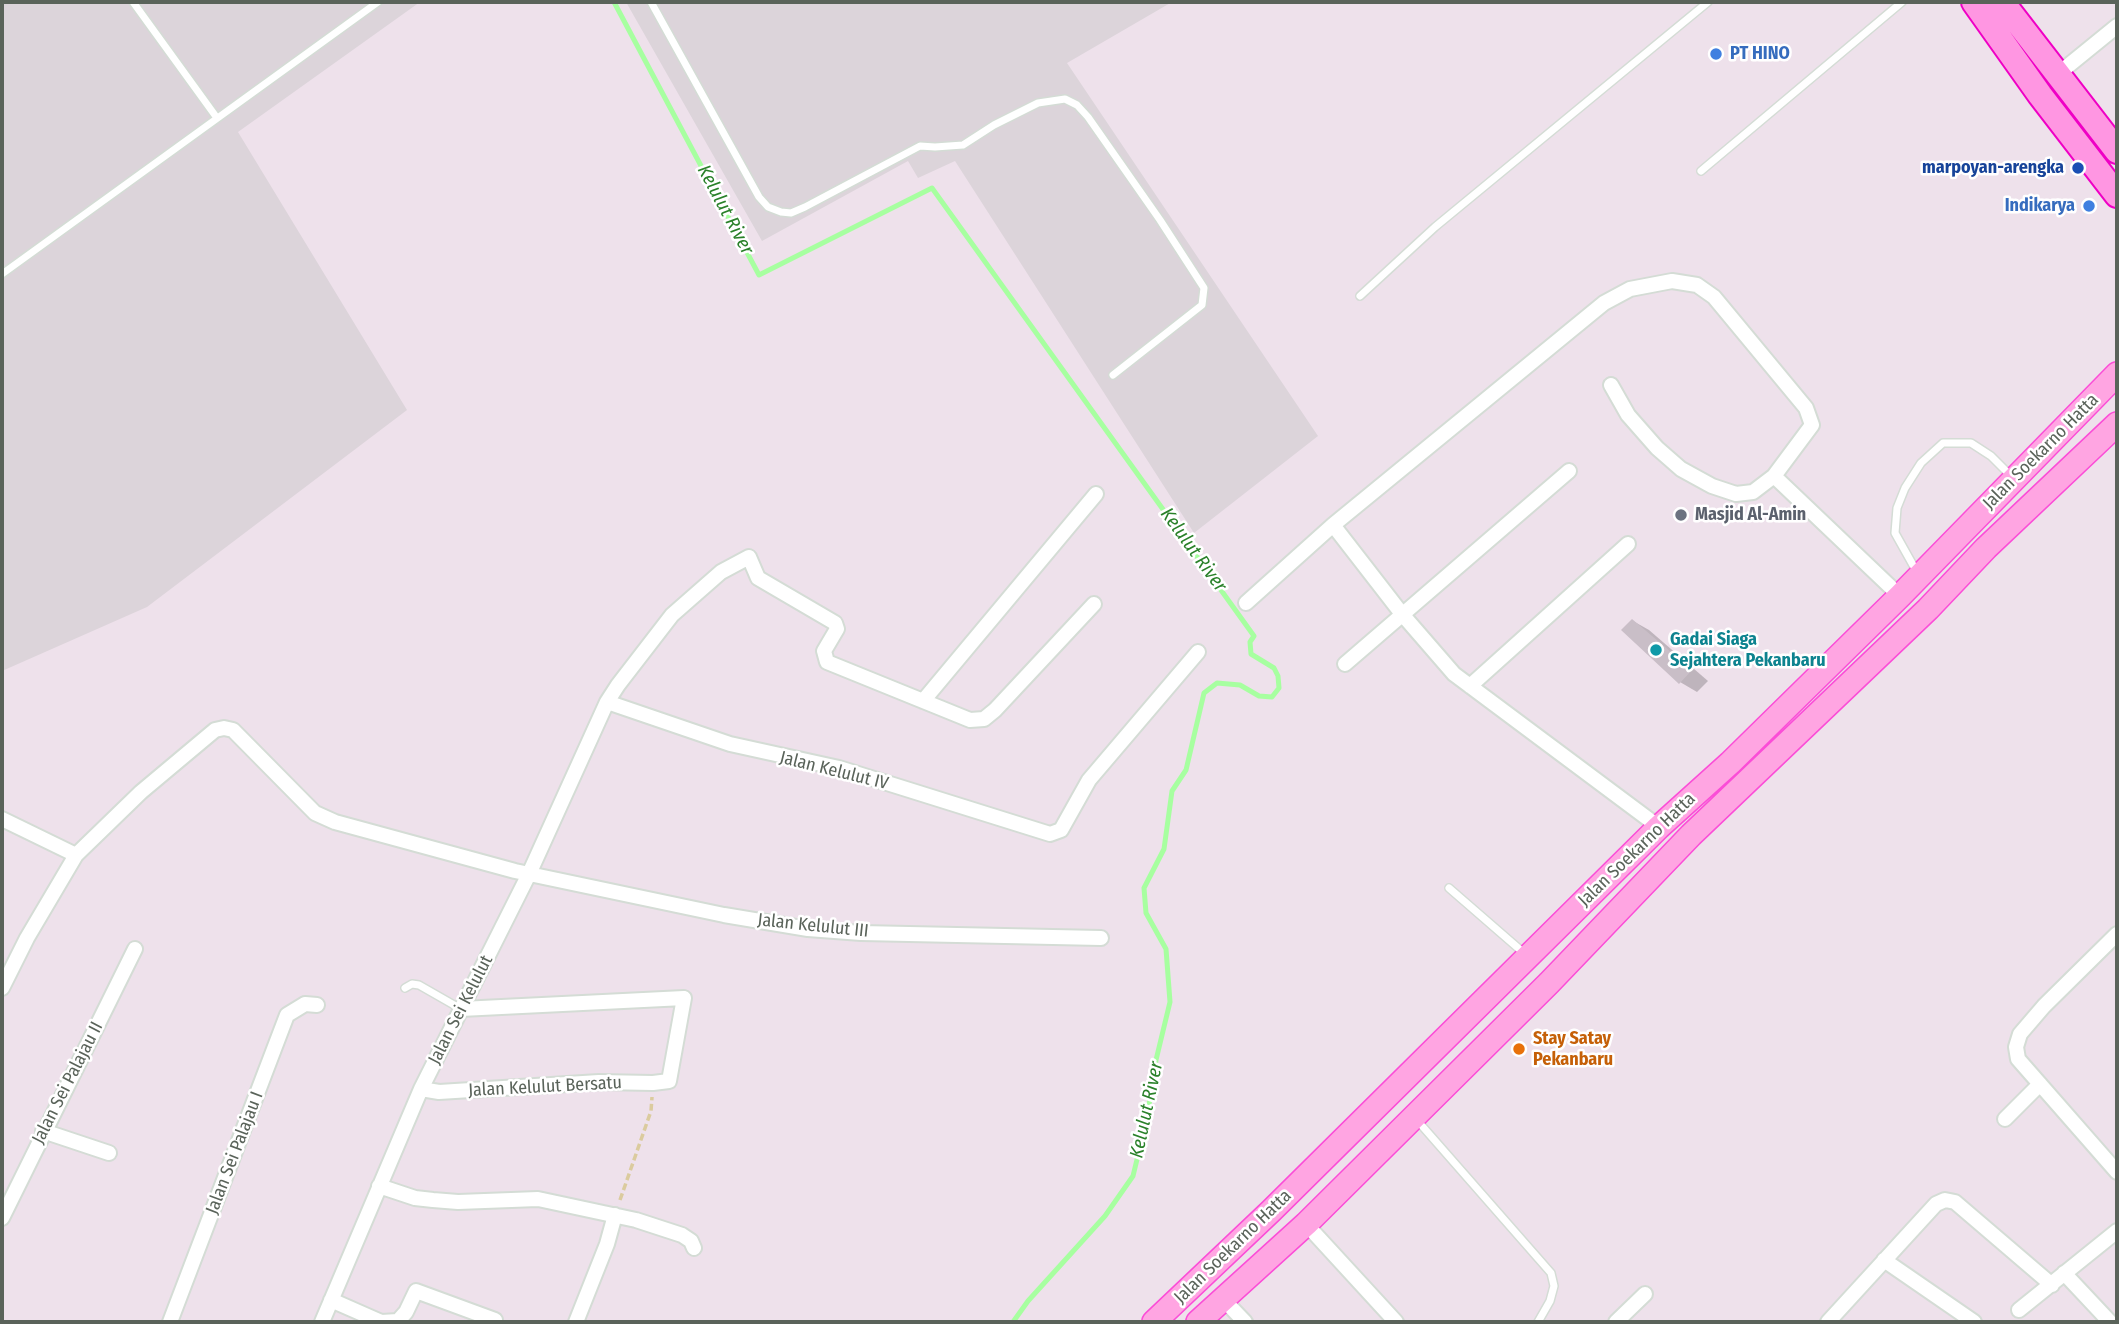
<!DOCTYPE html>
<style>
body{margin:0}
#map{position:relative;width:2119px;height:1324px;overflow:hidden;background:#eee1eb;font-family:"Fira Sans Condensed",sans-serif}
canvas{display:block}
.frame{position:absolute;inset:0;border:4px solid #5a635a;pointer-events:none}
</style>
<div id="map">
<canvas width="2119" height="1324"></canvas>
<div class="frame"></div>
</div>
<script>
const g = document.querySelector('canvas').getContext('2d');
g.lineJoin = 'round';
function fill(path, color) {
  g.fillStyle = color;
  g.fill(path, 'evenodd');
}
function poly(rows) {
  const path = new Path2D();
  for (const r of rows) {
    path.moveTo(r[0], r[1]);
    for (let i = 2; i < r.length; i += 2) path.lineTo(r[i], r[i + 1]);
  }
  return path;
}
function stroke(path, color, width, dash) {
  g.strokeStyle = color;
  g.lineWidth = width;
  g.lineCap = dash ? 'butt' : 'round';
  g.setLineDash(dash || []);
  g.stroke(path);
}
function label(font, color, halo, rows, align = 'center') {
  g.font = font + ' "Fira Sans Condensed",sans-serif';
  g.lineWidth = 5;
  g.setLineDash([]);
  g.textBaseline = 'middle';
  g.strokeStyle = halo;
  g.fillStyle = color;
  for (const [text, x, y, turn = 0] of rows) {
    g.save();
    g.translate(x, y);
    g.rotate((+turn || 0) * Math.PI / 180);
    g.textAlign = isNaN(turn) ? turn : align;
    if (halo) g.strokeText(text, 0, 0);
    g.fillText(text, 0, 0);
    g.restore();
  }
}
const industrial = poly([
 [2,2,420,2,238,132,407,410,147,607,2,671],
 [626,2,1172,2,1067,63,1318,436,1194,533,955,161,918,178,908,161,762,241]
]);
const shadow = poly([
 [1633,621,1649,630,1708,681,1697,692,1680,682]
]);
const stream = poly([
 [614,2,759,275,932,188,1254,636,1250,642,1251,654,1274,668,1278,676,1279,688,1272,697,1259,696,1240,685,1217,683,1204,693,1186,770,1172,791,1164,849,1144,888,1146,913,1166,949,1170,1002,1156,1060,1147,1118,1133,1176,1105,1216,1028,1301,1013,1322]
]);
const building = poly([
 [1632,619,1692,670,1679,684,1621,630]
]);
const path = poly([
 [620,1200,651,1111,652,1097]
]);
const service = poly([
 [133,2,217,118],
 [651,2,759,197,768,207,781,212,791,213,805,207,920,146,935,147,963,145,994,125,1038,103,1065,99,1077,105,1088,117,1160,220,1204,288,1202,305,1113,375],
 [1701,171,1902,2],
 [2,274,378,2],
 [1360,296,1435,227,1708,2],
 [1918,574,1895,533,1897,508,1905,488,1921,463,1943,443,1971,443,1991,456,2011,476],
 [1449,888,1525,954],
 [405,988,412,984,419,985,461,1009],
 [1416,1119,1551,1273,1554,1286,1550,1301,1538,1322]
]);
const minor = poly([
 [2058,74,2117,26],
 [1774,476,1900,596],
 [1333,525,1402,614,1454,674,1659,827],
 [1246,603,1333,525,1604,303,1630,289,1672,281,1697,285,1714,297,1806,408,1812,425,1774,476,1753,492,1736,494,1712,486,1681,469,1657,448,1628,415,1611,385],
 [1345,664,1569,471],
 [1470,686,1628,544],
 [923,701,1096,494],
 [607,702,730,744,839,768,1050,834,1061,830,1089,780,1198,652],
 [2,819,76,855],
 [2117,934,2044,1006,2020,1034,2016,1047,2018,1059,2117,1172],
 [2,988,27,938,76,855,141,792,215,730,224,728,233,730,315,813,335,822,515,871,724,915,808,929,861,933,1101,938],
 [421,1089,439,1092,599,1082,653,1083,669,1081,684,998,461,1009],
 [2005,1119,2040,1084],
 [43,1131,109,1153],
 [379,1186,415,1198,433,1200,458,1202,538,1199,636,1220,682,1235,691,1241,694,1248],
 [2,1218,135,949],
 [1306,1224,1396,1322],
 [1884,1260,1974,1322],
 [2064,1273,2110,1322],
 [1223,1299,1245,1322],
 [331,1300,381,1322,398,1321,406,1312,416,1291,495,1320],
 [2019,1310,2117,1231],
 [170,1322,287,1015,305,1004,317,1005],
 [322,1322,421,1089,529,874,607,702,618,685,672,615,721,572,749,557,758,578,835,623,837,629,824,651,827,662,970,720,984,719,995,710,1094,604],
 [576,1322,607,1244,615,1215],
 [1616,1322,1645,1294],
 [1828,1322,1936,1204,1945,1200,1955,1202,2052,1285]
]);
const primary = poly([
 [1154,1322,1271,1211,1659,827,1730,763,1900,596,2117,374],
 [1198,1322,1306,1224,1549,983,1691,835,1928,609,1986,548,2117,424]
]);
const trunk = poly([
 [1974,2,2040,95,2117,195],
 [2002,2,2117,151]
]);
const markers = [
 [1716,54,7,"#3f7fe0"],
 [2078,168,7,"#1a4fb4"],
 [2089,206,7,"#3f7fe0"],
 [1681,515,7,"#6b7280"],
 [1656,650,7,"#0f9aa8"],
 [1519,1049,7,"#e8710a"]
];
const shopNames = [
 ["PT HINO",1730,54],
 ["Indikarya",2075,206,"right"]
];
const transitNames = [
 ["marpoyan-arengka",2064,168]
];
const streetNames = [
 ["Jalan Soekarno Hatta",2041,452,-45],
 ["Jalan Kelulut IV",834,771,14],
 ["Jalan Soekarno Hatta",1637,850,-44],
 ["Jalan Kelulut III",813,926,6],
 ["Jalan Sei Kelulut",461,1010,-63],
 ["Jalan Sei Palajau II",68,1083,-63],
 ["Jalan Kelulut Bersatu",545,1087,-3],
 ["Jalan Sei Palajau I",235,1153,-69],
 ["Jalan Soekarno Hatta",1233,1247,-44]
];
const worshipNames = [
 ["Masjid Al-Amin",1695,515]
];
const cultureNames = [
 ["Gadai Siaga",1670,640],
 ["Sejahtera Pekanbaru",1670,661]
];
const foodNames = [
 ["Stay Satay",1533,1039],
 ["Pekanbaru",1533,1060]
];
const waterNames = [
 ["Kelulut River",725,210,62],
 ["Kelulut River",1193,550,54],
 ["Kelulut River",1147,1110,-78]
];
fill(industrial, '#dcd4da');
fill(shadow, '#0003');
stroke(stream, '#a7ffa0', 5);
fill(building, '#c9bec7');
stroke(service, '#d4dcd5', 10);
stroke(minor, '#d4dcd5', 18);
stroke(primary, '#fb4dd7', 26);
stroke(trunk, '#ef00c5', 28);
stroke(path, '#dbcb9e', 3.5, [7, 3.5]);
stroke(service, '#fff', 7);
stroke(minor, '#fff', 14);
stroke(primary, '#ffa5e2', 23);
stroke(trunk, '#ff96e2', 24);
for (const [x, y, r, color] of markers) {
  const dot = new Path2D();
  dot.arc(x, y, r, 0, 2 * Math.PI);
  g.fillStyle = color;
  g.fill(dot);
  stroke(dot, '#fff', 2.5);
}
label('bold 18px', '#366cbe', '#fff', shopNames, 'left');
label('bold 18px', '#164399', '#fff', transitNames, 'right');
label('18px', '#5a635a', '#fff', streetNames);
label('bold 18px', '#5b616d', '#fff', worshipNames, 'left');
label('bold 18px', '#0d838f', '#fff', cultureNames, 'left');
label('bold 18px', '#c56008', '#fff', foodNames, 'left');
label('italic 19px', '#2a812a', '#fff', waterNames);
</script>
